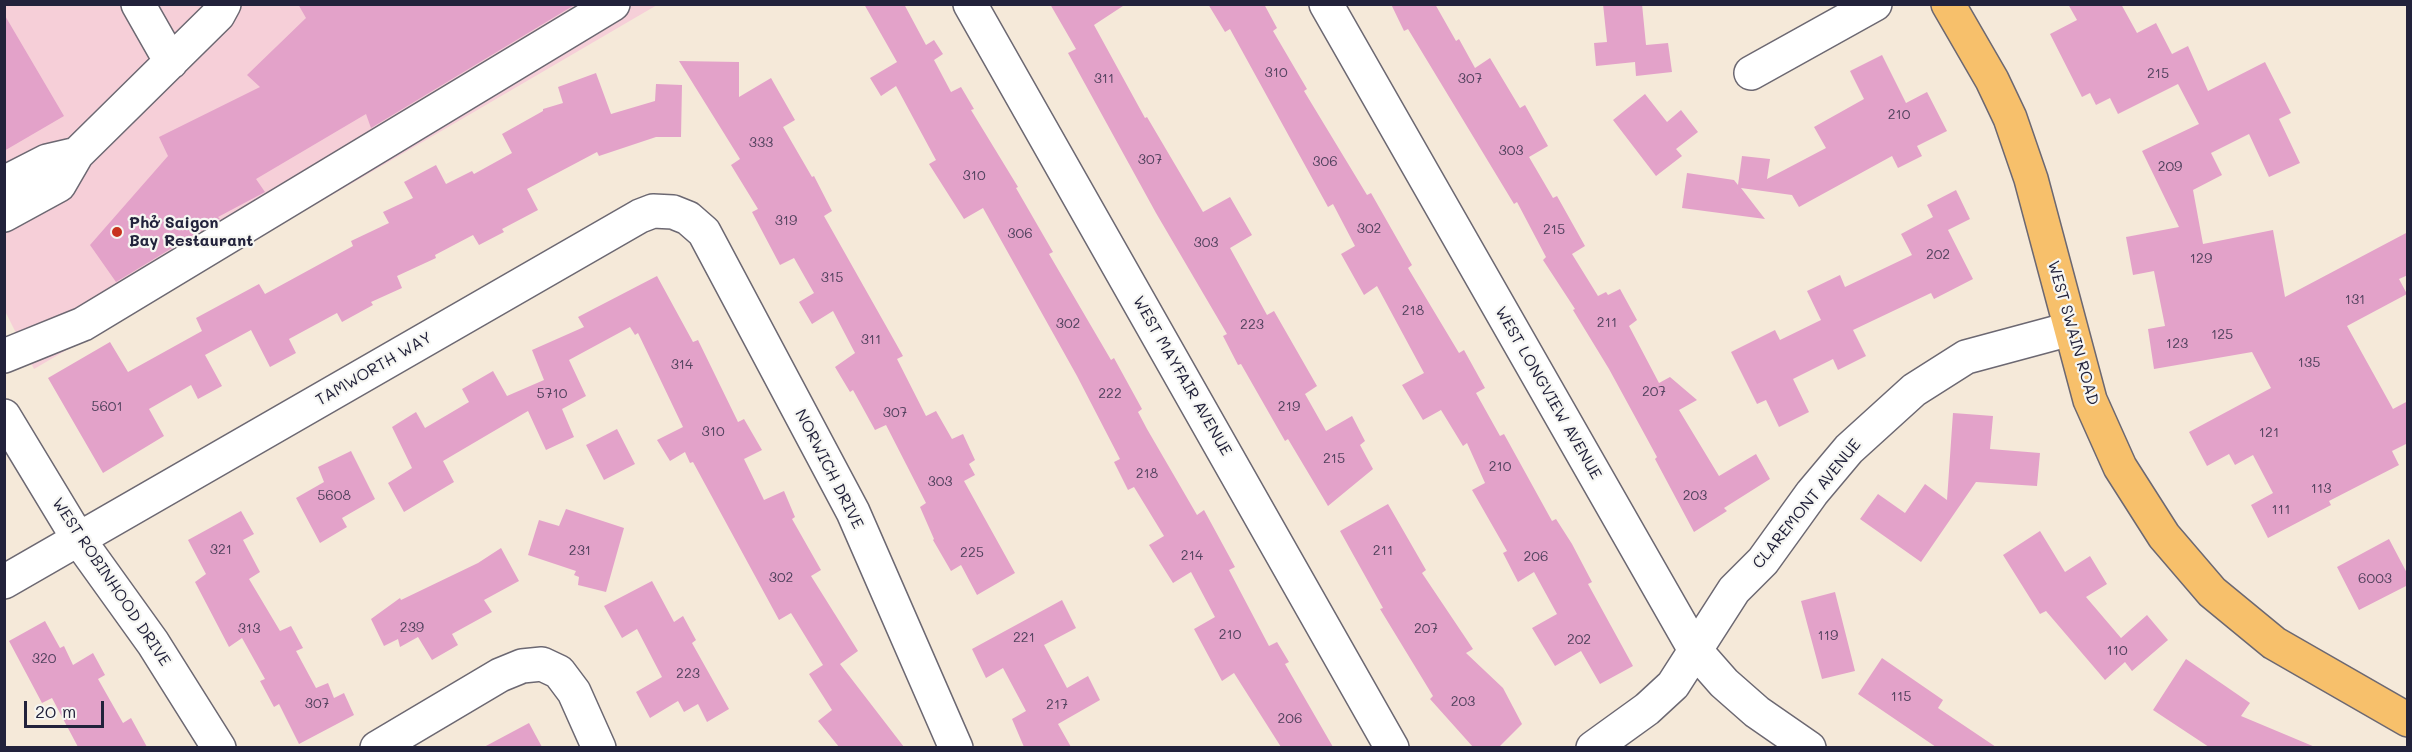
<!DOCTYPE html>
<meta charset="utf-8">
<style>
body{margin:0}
#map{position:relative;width:2412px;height:752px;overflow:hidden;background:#f5e9d9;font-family:Mali,sans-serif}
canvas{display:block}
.frame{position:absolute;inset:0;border:6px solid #22223b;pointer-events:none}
.scale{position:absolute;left:24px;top:701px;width:80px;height:27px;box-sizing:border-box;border:3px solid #22223b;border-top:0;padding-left:8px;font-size:18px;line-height:21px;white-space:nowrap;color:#22223b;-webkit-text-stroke:4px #f6f6f2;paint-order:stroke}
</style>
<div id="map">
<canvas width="2412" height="752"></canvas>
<div class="frame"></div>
<div class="scale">20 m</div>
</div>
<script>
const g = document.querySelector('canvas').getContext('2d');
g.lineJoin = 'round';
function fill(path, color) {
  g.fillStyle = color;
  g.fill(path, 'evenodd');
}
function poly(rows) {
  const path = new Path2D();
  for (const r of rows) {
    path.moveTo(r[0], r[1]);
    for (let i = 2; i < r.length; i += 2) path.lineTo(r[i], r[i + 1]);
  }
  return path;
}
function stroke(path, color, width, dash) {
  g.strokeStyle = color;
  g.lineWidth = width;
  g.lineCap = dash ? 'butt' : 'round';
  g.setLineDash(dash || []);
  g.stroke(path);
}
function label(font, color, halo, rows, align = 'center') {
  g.font = font + ' Mali,sans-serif';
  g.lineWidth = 4.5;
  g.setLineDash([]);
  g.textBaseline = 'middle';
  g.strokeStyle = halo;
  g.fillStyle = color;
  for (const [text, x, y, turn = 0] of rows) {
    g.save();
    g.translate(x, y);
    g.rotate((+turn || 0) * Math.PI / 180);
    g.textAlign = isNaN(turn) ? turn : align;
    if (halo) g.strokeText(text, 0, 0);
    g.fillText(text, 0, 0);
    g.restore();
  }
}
const built = poly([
 [5,5,657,5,34,369,5,311]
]);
const building = poly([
 [298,4,576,4,371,128,366,114,256,179,265,192,218,217,220,219,116,282,90,245,168,156,159,137,260,87,247,75,306,18],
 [864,4,904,4,926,45,934,40,943,54,934,60,951,92,961,87,974,109,971,110,1018,187,1016,188,1053,252,1049,254,1111,360,1114,358,1142,409,1138,412,1147,429,1197,515,1204,510,1235,567,1229,570,1269,646,1277,642,1289,662,1285,664,1333,747,1281,747,1234,673,1222,681,1194,629,1215,617,1191,572,1173,583,1149,545,1164,536,1134,487,1128,490,1114,462,1120,459,1077,376,983,208,964,219,929,164,936,160,896,86,881,96,870,78,897,62],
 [1050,4,1126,4,1094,25,1145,118,1147,117,1203,212,1230,197,1252,235,1230,248,1267,315,1274,311,1317,386,1305,394,1326,431,1352,416,1365,441,1360,445,1373,469,1328,506,1288,439,1285,441,1241,364,1238,365,1223,336,1227,334,1156,213,1068,53,1076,49],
 [1208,4,1264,4,1277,28,1273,31,1307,89,1304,91,1367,195,1371,193,1412,265,1408,268,1459,353,1464,350,1485,388,1476,393,1500,436,1504,434,1552,521,1556,519,1572,544,1592,582,1588,584,1633,666,1600,684,1581,651,1555,666,1532,628,1557,614,1534,572,1518,582,1503,553,1507,551,1472,490,1485,483,1467,443,1463,446,1441,410,1423,420,1402,385,1424,373,1377,286,1364,295,1341,254,1355,246,1333,204,1328,207,1230,29,1225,32],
 [1391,4,1435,4,1456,41,1459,39,1475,68,1490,58,1520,108,1525,105,1548,146,1529,157,1553,198,1557,196,1585,246,1572,254,1598,296,1606,292,1608,295,1620,289,1637,320,1629,326,1659,383,1670,377,1697,400,1679,410,1719,476,1756,454,1770,479,1724,508,1727,511,1694,532,1655,459,1657,457,1609,369,1573,310,1575,309,1543,260,1546,257,1517,202,1514,204,1408,29,1404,31],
 [1603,4,1642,4,1646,45,1668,43,1672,72,1636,76,1635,62,1596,66,1594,43,1607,42],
 [2068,4,2121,4,2137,33,2156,23,2172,54,2188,46,2208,91,2265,62,2291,113,2279,119,2300,163,2269,177,2249,134,2211,153,2222,175,2193,190,2203,244,2273,230,2285,297,2408,232,2408,275,2399,279,2407,294,2347,326,2393,409,2408,401,2408,443,2392,451,2399,465,2329,501,2331,505,2268,538,2251,505,2273,493,2253,455,2235,465,2229,454,2207,466,2189,432,2271,388,2252,352,2154,369,2148,329,2165,326,2154,271,2133,275,2126,237,2179,227,2142,151,2199,124,2178,84,2118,114,2110,98,2096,105,2090,93,2082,97,2050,34,2077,20],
 [4,14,64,116,4,151],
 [1882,55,1906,103,1927,92,1947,131,1917,146,1922,156,1898,168,1892,156,1799,207,1792,195,1741,188,1765,219,1682,208,1687,173,1734,180,1738,185,1742,156,1770,159,1767,179,1826,148,1814,127,1864,99,1850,71],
 [679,61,739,62,739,97,771,78,795,120,783,127,812,177,814,176,832,211,824,216,903,356,897,359,926,416,936,411,952,439,963,434,975,460,969,464,975,475,964,481,1015,573,977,595,961,565,951,571,933,540,934,539,920,507,926,503,886,425,875,430,853,390,850,392,835,367,855,353,833,311,812,324,799,302,814,293,794,258,780,265,752,212,758,209,731,165,740,159],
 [596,73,611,114,655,101,656,84,682,85,681,137,656,137,599,156,597,152,527,189,538,210,502,229,504,232,479,245,473,235,435,255,436,258,397,276,402,288,371,302,373,305,342,322,337,313,289,339,296,353,270,367,251,330,205,355,222,386,198,399,191,385,149,409,164,436,103,473,48,378,110,342,128,372,202,331,196,318,259,284,265,294,353,246,351,241,389,223,383,212,413,198,404,182,436,165,446,184,472,171,474,174,512,153,502,134,543,111,543,109,563,103,558,87],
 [1645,94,1667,122,1681,110,1698,132,1676,149,1682,156,1656,176,1613,120],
 [1956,190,1970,219,1948,230,1973,279,1934,299,1931,293,1853,330,1866,356,1838,370,1833,359,1793,379,1809,412,1779,427,1766,400,1757,404,1731,352,1775,330,1780,340,1821,320,1807,291,1840,275,1845,287,1912,255,1901,234,1933,217,1927,205],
 [657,276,693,342,698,340,738,422,744,419,762,450,744,459,764,500,784,491,795,517,792,519,821,570,811,576,858,651,840,664,904,747,839,747,818,721,832,710,809,674,823,665,791,613,779,620,693,462,690,463,685,452,670,461,657,440,683,427,638,333,635,335,630,327,569,360,586,396,562,409,574,437,546,450,528,411,443,461,454,482,404,512,388,483,412,468,392,427,416,412,425,428,469,402,462,389,493,371,507,396,544,380,532,350,584,327,578,317],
 [1953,413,1993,416,1990,449,2040,453,2037,486,1976,482,1921,562,1860,519,1878,494,1905,513,1925,484,1947,500],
 [617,429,635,464,604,480,586,445],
 [351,451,375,499,342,518,347,527,320,543,296,498,324,482,318,467],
 [1388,504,1426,570,1422,573,1473,649,1466,653,1503,688,1522,724,1499,747,1473,747,1430,699,1433,696,1380,609,1383,608,1340,531],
 [566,509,624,528,606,592,578,585,579,577,574,575,576,571,528,555,539,520,559,526],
 [241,511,254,534,243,540,260,572,249,579,280,631,291,626,303,648,296,651,316,688,328,683,334,698,344,693,354,715,299,744,279,704,274,707,260,681,265,679,242,638,229,647,195,582,206,574,188,540],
 [2040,531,2065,572,2090,556,2107,584,2086,597,2121,638,2147,615,2168,640,2132,671,2125,662,2105,680,2046,611,2040,614,2003,555],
 [2389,539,2408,575,2408,585,2359,610,2337,567],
 [501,548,519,581,484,600,492,612,452,634,458,645,432,660,418,637,400,647,398,639,384,646,371,619,400,598,401,600,478,563],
 [652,581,674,622,683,616,696,640,692,643,729,709,707,722,698,704,684,712,678,701,650,718,636,692,662,677,637,629,622,638,604,606],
 [1835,592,1855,671,1822,679,1801,601],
 [1062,600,1076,628,1044,645,1067,688,1088,676,1100,700,1058,724,1071,747,1024,747,1012,719,1026,711,1003,668,986,678,972,649],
 [45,621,60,648,64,646,73,665,93,653,105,675,98,679,123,723,131,718,147,747,78,747,52,698,42,703,9,641],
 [1882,658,1943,700,1938,708,1996,747,1936,747,1858,694],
 [2186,659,2250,703,2241,716,2315,747,2209,747,2153,710],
 [529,723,542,747,484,747]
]);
const minor = poly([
 [138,4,171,62],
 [970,4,1392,748],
 [1326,4,1695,650,1724,683,1757,712,1809,748],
 [1751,73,1875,4],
 [4,183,47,161,77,154],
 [4,215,59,185,77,154,218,15,224,4],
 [4,356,83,324,613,4],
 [4,416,79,540,153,643,219,748],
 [4,582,640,216,653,211,673,212,688,218,704,232,853,512,956,748],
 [377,748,500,675,522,666,542,664,559,672,574,692,599,748],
 [1593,748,1647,709,1673,685,1734,590,1763,561,1812,493,1849,449,1914,390,1966,357,2070,329]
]);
const major = poly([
 [1948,4,1992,80,2010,118,2031,179,2090,400,2120,467,2164,536,2212,592,2274,643,2408,720]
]);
const markers = [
 [117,232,6,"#c8321e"]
];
const numberNames = [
 ["310",1276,73],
 ["215",2158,74],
 ["311",1104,79],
 ["307",1470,79],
 ["210",1899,115],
 ["333",761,143],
 ["303",1511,151],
 ["307",1150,160],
 ["306",1325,162],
 ["209",2170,167],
 ["310",974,176],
 ["319",786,221],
 ["302",1369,229],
 ["215",1554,230],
 ["306",1020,234],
 ["303",1206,243],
 ["202",1938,255],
 ["129",2201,259],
 ["315",832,278],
 ["131",2355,300],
 ["218",1413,311],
 ["211",1607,323],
 ["302",1068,324],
 ["223",1252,325],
 ["125",2222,335],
 ["311",871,340],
 ["123",2177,344],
 ["135",2309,363],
 ["314",682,365],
 ["207",1654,392],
 ["5710",552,394],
 ["222",1110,394],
 ["5601",107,407],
 ["219",1289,407],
 ["307",895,413],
 ["310",713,432],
 ["121",2269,433],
 ["215",1334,459],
 ["210",1500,467],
 ["218",1147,474],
 ["303",940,482],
 ["113",2321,489],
 ["5608",334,496],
 ["203",1695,496],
 ["111",2281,510],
 ["321",221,550],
 ["231",580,551],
 ["211",1383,551],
 ["225",972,553],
 ["214",1192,556],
 ["206",1536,557],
 ["302",781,578],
 ["6003",2375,579],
 ["239",412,628],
 ["313",249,629],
 ["207",1426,629],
 ["210",1230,635],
 ["119",1828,636],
 ["221",1024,638],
 ["202",1579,640],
 ["110",2117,651],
 ["320",44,659],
 ["223",688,674],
 ["115",1901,697],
 ["203",1463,702],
 ["307",317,704],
 ["217",1057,705],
 ["206",1290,719]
];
const poiNames = [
 ["Phở Saigon",129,223],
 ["Bay Restaurant",129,241]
];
const streetNames = [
 ["WEST SWAIN ROAD",2073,333,74],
 ["TAMWORTH WAY",374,369,-30],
 ["WEST MAYFAIR AVENUE",1182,376,60],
 ["WEST LONGVIEW AVENUE",1548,393,60],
 ["NORWICH DRIVE",829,469,63],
 ["CLAREMONT AVENUE",1807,504,-51],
 ["WEST ROBINHOOD DRIVE",111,582,56]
];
fill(built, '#f6cfd8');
fill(building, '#e3a2c9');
stroke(minor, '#6c6872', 36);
stroke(major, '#6c6872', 36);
stroke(minor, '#fff', 33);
stroke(major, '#f7c06b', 33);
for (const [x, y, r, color] of markers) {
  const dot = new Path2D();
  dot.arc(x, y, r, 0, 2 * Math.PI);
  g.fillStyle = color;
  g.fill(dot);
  stroke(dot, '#f6f6f2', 2);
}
label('14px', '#52425e', null, numberNames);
label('bold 16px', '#22223b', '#f6f6f2', poiNames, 'left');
label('16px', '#22223b', '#f6f6f2', streetNames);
</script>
